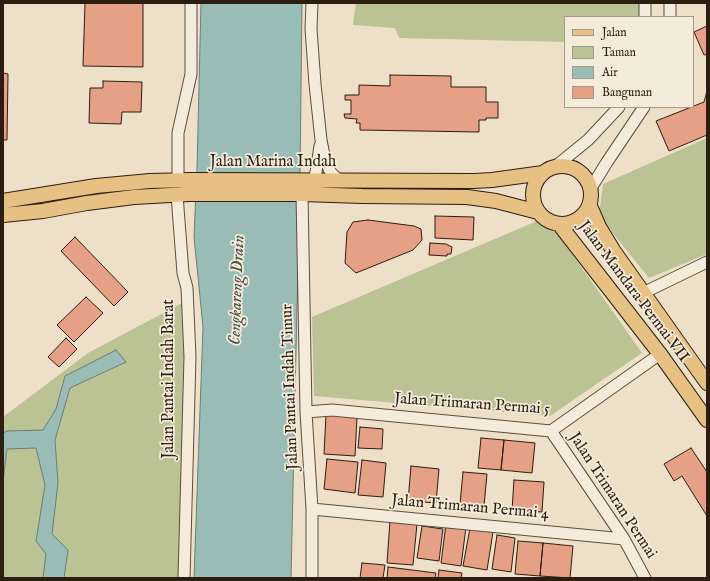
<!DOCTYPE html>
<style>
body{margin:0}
#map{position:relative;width:710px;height:581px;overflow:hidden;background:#eee0c8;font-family:"IM FELL English",serif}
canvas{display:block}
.frame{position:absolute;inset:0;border:4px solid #2b1d10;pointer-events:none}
.legend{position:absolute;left:564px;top:16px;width:130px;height:92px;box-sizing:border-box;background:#f4ebdb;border:1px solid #a4998a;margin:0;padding:5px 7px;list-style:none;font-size:12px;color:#2b1d10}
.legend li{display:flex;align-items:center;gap:8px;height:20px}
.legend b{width:20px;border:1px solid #a4998a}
</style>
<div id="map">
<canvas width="710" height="581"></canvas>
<div class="frame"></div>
<ul class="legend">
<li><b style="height:5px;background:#e7c084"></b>Jalan</li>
<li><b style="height:11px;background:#bbc294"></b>Taman</li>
<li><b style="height:11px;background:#99bdb6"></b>Air</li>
<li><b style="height:11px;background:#e5a085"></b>Bangunan</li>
</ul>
</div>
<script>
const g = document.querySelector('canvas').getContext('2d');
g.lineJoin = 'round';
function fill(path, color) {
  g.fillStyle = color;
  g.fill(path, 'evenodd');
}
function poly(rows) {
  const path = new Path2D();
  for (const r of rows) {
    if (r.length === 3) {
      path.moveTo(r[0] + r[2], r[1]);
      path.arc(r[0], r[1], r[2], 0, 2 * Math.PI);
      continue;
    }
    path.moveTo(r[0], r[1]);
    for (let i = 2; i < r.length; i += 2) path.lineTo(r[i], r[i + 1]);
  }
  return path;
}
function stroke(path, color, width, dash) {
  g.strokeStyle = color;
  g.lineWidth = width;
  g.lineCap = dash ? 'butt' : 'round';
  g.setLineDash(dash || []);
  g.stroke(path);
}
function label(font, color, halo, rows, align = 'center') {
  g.font = font + ' "IM FELL English",serif';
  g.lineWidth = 3.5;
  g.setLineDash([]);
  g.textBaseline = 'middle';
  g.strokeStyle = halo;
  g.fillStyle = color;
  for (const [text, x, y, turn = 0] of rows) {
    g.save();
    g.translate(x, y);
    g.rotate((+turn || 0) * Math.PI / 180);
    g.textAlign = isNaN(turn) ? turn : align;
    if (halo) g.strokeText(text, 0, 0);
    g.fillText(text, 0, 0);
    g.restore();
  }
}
const green = poly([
 [356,3,640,3,639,17,565,17,565,42,399,38,395,28,353,25],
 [707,138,707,254,649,278,599,216,603,184],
 [537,221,558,234,642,353,550,416,314,396,312,317],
 [184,302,184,400,179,578,3,578,3,417,88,353]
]);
const water = poly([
 [201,3,302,3,300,174,297,307,291,578,194,578,203,327,194,237,197,169,201,3],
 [116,350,126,362,70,388,55,440,58,483,52,534,68,550,64,578,43,578,46,554,36,541,45,485,36,448,7,449,3,481,3,433,7,431,43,430,56,409,65,376,116,350]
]);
const building = poly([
 [85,3,143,3,143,67,83,66,85,3],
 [707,26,707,54,704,55,694,32,707,26],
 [3,73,8,74,7,140,3,140,3,73],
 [390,75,451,76,451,87,486,87,486,102,498,102,498,118,486,118,486,120,479,120,479,132,360,130,360,123,356,123,357,119,345,118,344,114,351,114,351,100,345,100,345,95,359,95,359,85,390,86,390,75],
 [103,81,142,82,141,112,122,112,121,124,89,123,90,88,103,88,103,81],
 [707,91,707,135,669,151,656,121,704,102,707,91],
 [435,216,474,217,473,240,435,238,435,216],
 [368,220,414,226,421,229,422,240,413,250,356,273,345,263,347,232,353,222,368,220],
 [75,237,128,292,114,306,61,251,75,237],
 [430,243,446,244,452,247,451,254,447,254,447,256,429,255,430,243],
 [86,297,103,313,74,342,57,325,86,297],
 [66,338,77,349,59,367,48,357,66,338],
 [326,415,357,417,355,456,324,454,326,415],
 [360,427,383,429,382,449,358,448,360,427],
 [481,438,504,440,501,470,478,468,481,438],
 [504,440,535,443,532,473,501,470,504,440],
 [691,448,707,472,707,516,682,476,674,481,664,464,691,448],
 [327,459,358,462,355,493,324,489,327,459],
 [362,460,386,463,383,497,358,495,362,460],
 [411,466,439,469,436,503,408,501,411,466],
 [463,472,487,474,484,506,460,504,463,472],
 [514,480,544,482,542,512,512,510,514,480],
 [390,521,417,524,413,565,387,563,390,521],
 [446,524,466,527,461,566,441,563,446,524],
 [422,526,443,529,439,561,417,558,422,526],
 [470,528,493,532,487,570,463,566,470,528],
 [497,535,515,538,511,572,492,569,497,535],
 [518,541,543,543,540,576,515,574,518,541],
 [543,543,573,546,570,578,540,576,543,543],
 [362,563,385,565,383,578,360,578,362,563],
 [388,567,436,573,435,578,387,578,388,567],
 [439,570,462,573,461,578,438,578,439,570]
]);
const minor = poly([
 [312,3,311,29,315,84,321,140,324,155,329,169,332,174,339,180],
 [645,17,645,3],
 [670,17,670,3],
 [556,166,588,140,619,107],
 [178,180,178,133,191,74,191,3],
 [314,181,316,172,320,146],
 [591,188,607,162,644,107],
 [302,194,306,412,312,509,312,578],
 [177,195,183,273,187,288,190,357,184,578],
 [643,293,707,262],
 [306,412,332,410,551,431,660,354],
 [551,431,624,539,645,578],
 [312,509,624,539]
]);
const major = poly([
 [562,195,29],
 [3,201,96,186,150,181,191,180,474,181,492,180,543,173],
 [590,206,599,227,613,250,707,383],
 [3,215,43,211,87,203,134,197,189,194,302,194,362,196,467,197,496,201,538,212],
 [559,224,660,354,707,420]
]);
const streetNames = [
 ["Jalan Marina Indah",273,163],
 ["Jalan Mandara Permai VII",633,292,53],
 ["Jalan Pantai Indah Barat",170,379,-90],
 ["Jalan Pantai Indah Timur",291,387,-92],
 ["Jalan Trimaran Permai 5",472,405,4],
 ["Jalan Trimaran Permai",612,496,57],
 ["Jalan Trimaran Permai 4",470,508,5]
];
const waterNames = [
 ["Cengkareng Drain",238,290,-88]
];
fill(green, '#bbc294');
fill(water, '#99bdb6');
stroke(water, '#6d7d74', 1);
fill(building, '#e5a085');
stroke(building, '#2b1d10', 1);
stroke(minor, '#5c4e3e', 13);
stroke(major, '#2b1d10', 16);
stroke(minor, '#f4ebdb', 11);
stroke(major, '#e7c084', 14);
label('16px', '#2b1d10', '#f4ebdb', streetNames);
label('italic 17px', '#4c4d42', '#f4ebdb', waterNames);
</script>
